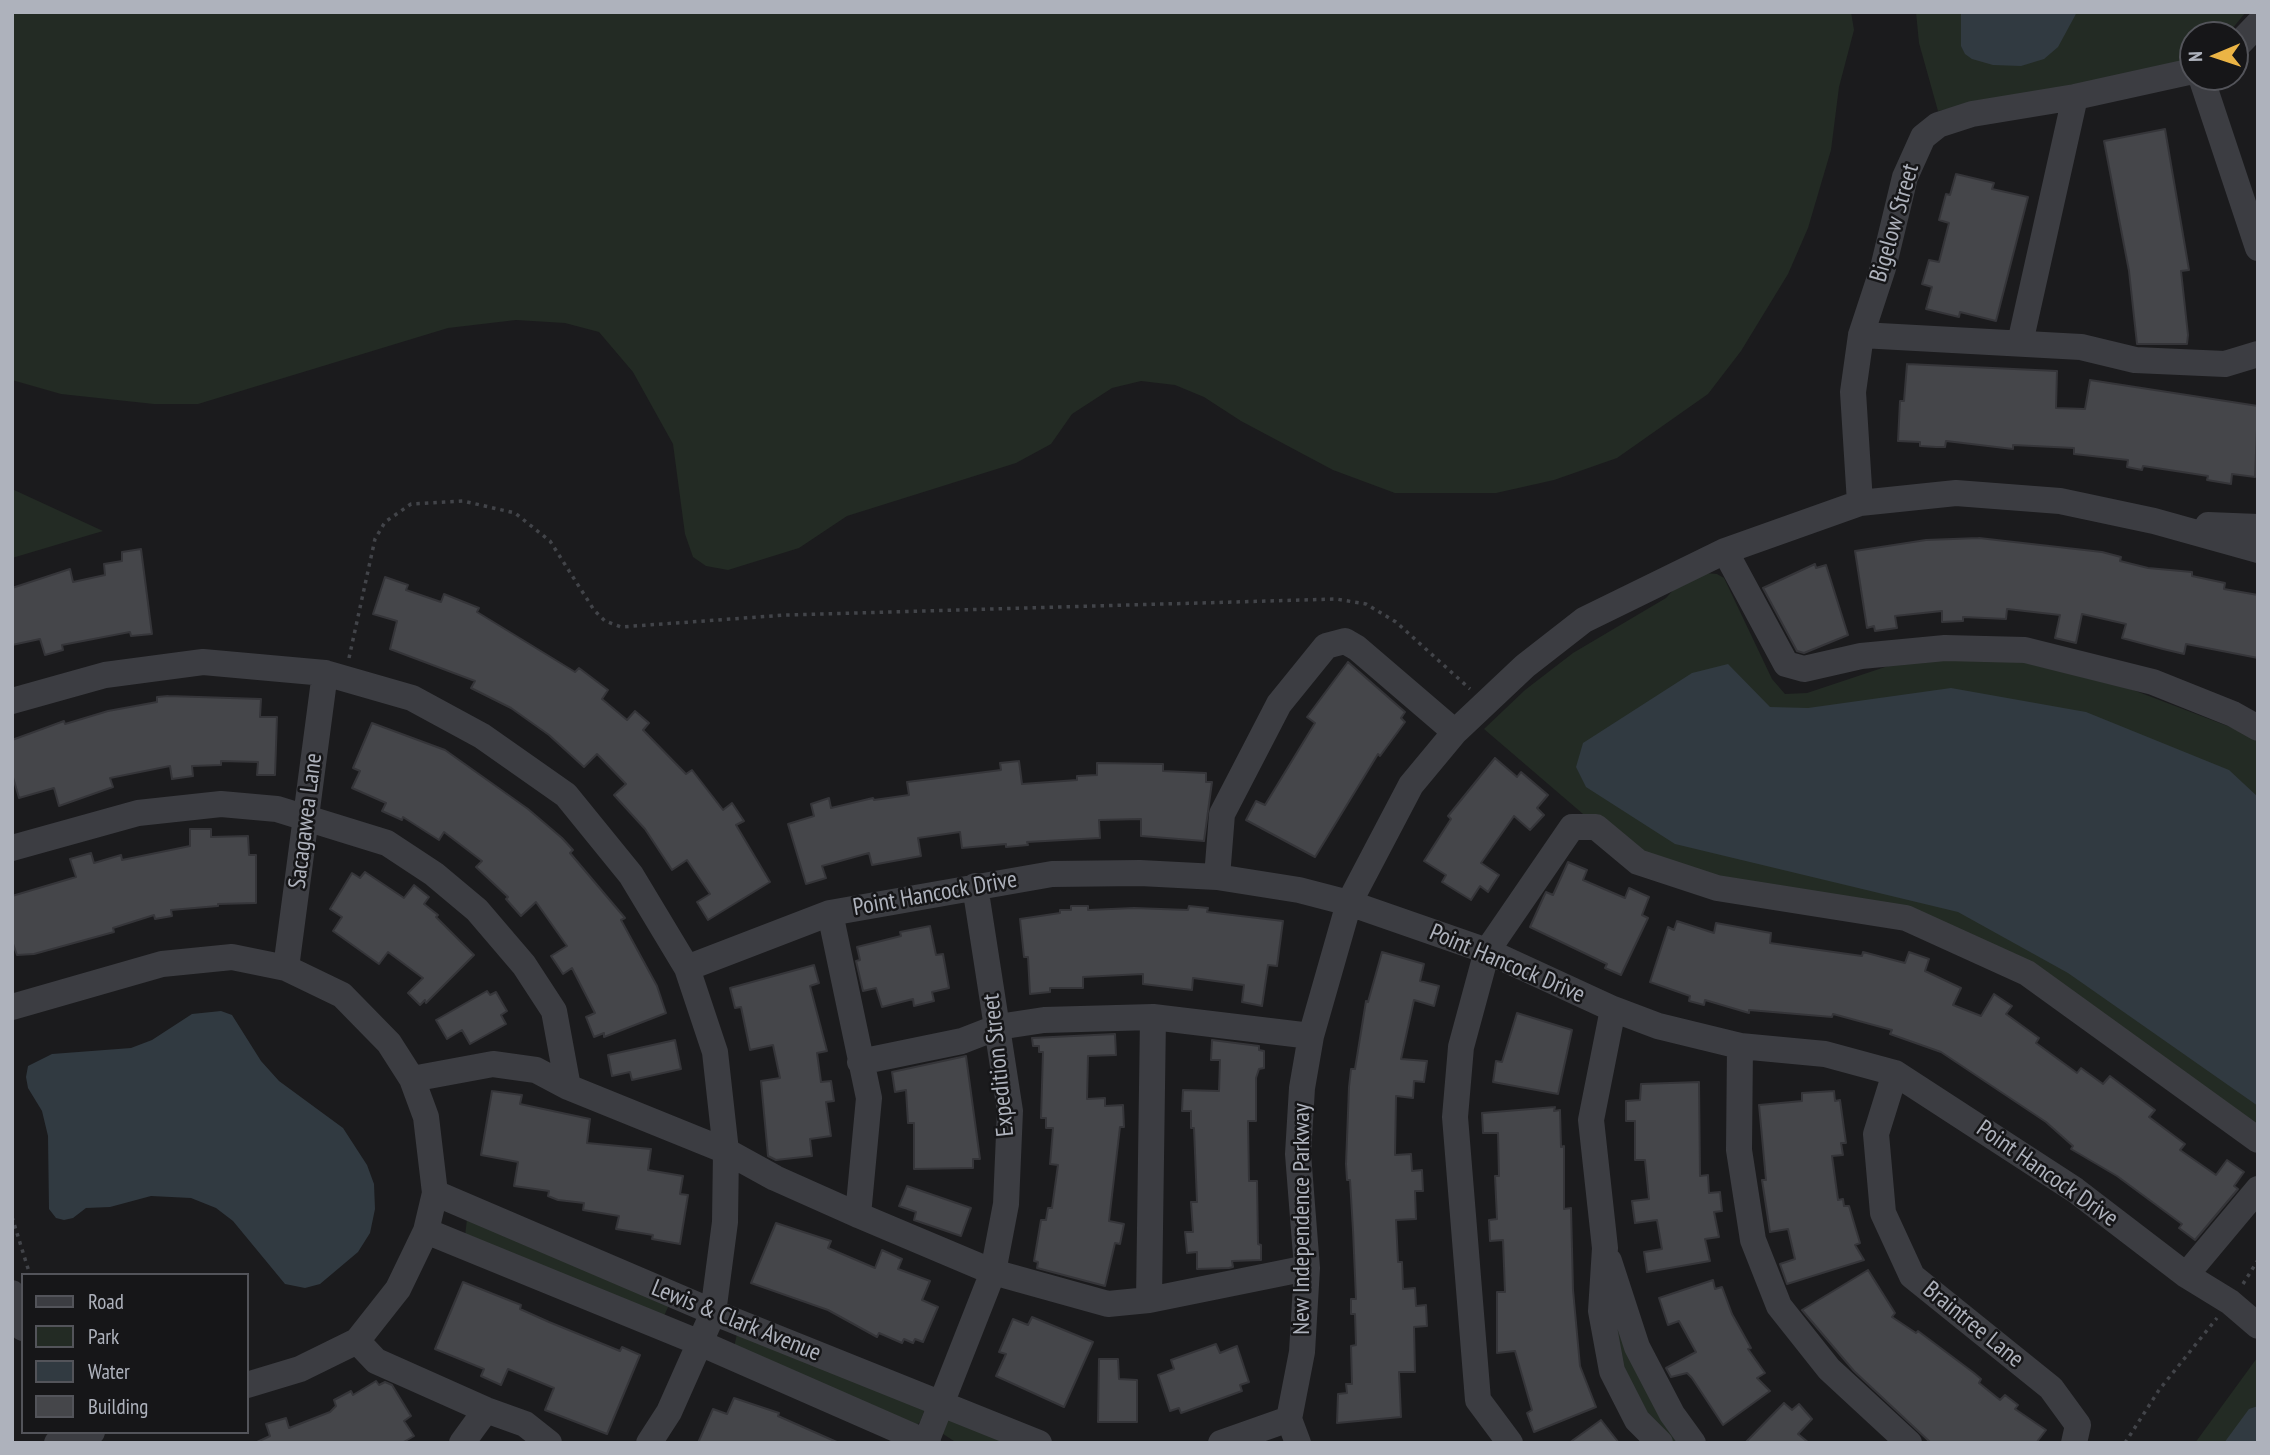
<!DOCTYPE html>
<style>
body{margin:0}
#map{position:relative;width:2270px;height:1455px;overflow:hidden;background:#1b1b1d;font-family:"PT Sans Narrow",sans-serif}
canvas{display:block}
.frame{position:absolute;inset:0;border:14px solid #aeb2bc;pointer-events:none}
.legend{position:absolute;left:21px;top:1273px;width:228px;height:161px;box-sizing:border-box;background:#161618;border:2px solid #53545a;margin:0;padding:9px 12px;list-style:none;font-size:21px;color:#aeb2bc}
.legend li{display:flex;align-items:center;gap:14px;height:35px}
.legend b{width:35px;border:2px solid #53545a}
.north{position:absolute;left:2179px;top:21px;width:70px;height:70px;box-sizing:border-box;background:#161618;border:2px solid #53545a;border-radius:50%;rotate:268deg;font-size:19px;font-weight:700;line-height:28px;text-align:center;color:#aeb2bc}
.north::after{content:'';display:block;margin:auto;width:24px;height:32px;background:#ebb445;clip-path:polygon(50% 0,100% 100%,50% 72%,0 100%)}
</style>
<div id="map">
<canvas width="2270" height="1455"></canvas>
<div class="frame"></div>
<ul class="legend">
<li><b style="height:9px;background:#3c3d42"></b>Road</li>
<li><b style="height:19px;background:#232b24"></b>Park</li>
<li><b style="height:19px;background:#313a41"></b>Water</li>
<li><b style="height:19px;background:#45464a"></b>Building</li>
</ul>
<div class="north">N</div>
</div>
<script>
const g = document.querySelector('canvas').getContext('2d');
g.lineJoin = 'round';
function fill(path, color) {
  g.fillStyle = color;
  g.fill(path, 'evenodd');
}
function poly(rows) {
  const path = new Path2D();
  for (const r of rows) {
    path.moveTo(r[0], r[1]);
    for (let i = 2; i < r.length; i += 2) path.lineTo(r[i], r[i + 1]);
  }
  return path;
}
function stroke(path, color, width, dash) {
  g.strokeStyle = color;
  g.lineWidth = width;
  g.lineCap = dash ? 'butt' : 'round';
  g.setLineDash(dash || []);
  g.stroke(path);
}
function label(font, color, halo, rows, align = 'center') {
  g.font = font + ' "PT Sans Narrow",sans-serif';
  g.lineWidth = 5;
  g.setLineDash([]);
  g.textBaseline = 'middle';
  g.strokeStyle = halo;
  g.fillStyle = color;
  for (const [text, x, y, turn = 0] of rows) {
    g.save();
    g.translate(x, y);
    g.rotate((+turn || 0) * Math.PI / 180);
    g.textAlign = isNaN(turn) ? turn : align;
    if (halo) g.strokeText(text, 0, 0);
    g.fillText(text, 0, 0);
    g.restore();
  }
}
const green = poly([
 [12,12,1851,12,1854,30,1839,87,1831,150,1808,228,1788,274,1741,351,1708,394,1617,458,1554,480,1496,493,1395,493,1333,470,1241,421,1204,397,1175,385,1141,381,1112,388,1072,414,1051,444,1016,463,847,516,799,548,728,570,706,566,693,557,685,534,673,444,633,372,599,332,565,323,516,320,448,328,198,404,154,404,61,394,12,380],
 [1916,12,2246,12,2227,35,2193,35,2193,59,2177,66,1938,111,1919,43],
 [12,489,103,531,12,558],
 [1705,573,1717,574,1724,578,1772,679,1785,694,1807,693,1894,664,1960,657,2029,663,2107,680,2238,730,2258,742,2258,1135,2041,978,1907,917,1714,883,1611,838,1484,729,1525,690,1573,653,1666,598,1678,585],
 [467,1219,669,1305,664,1316,465,1236],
 [1610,1290,1689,1443,1667,1443,1622,1374],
 [737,1334,926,1406,920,1422,917,1425,734,1347],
 [2257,1358,2258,1443,2195,1443],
 [945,1417,1022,1443,957,1443,940,1432]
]);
const water = poly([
 [1961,12,2077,12,2058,47,2044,59,2021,66,1993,65,1972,59,1965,54,1961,46],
 [1728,664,1770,707,1808,708,1951,688,2086,712,2229,770,2258,797,2258,1106,2068,973,1958,912,1675,844,1586,787,1576,767,1583,743,1692,673],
 [221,1011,232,1015,261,1061,279,1081,343,1128,367,1165,374,1184,375,1209,370,1233,358,1252,320,1284,305,1288,285,1284,233,1221,216,1208,191,1198,151,1196,110,1207,86,1208,73,1218,64,1220,56,1218,49,1209,48,1136,42,1111,28,1088,26,1077,28,1066,52,1054,131,1048,152,1040,192,1014],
 [2258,1406,2258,1443,2224,1443,2249,1409]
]);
const building = poly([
 [2165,129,2189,270,2181,271,2188,335,2187,344,2137,344,2129,271,2104,141,2165,129],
 [1956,174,1994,183,1992,189,2028,197,1996,321,1960,312,1959,317,1926,309,1932,287,1922,284,1929,260,1939,262,1949,223,1939,220,1946,194,1950,195,1956,174],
 [1907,364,2057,371,2056,408,2085,409,2090,380,2258,406,2255,477,2232,474,2231,484,2207,480,2208,476,2143,466,2142,470,2127,467,2128,460,2074,454,2074,448,2013,445,2013,449,1946,441,1945,447,1936,447,1920,446,1920,442,1898,441,1900,401,1904,401,1907,364],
 [1979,538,2102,552,2121,557,2120,561,2148,568,2192,572,2192,576,2225,583,2224,589,2258,595,2258,658,2186,644,2184,654,2163,649,2122,638,2126,624,2082,614,2076,643,2055,638,2060,615,2007,609,2006,619,1963,617,1963,621,1942,622,1942,611,1895,616,1897,628,1875,631,1874,626,1867,628,1855,551,1926,540,1979,538],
 [141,549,152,634,131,636,130,632,62,645,63,650,45,655,40,639,12,645,12,588,70,569,73,582,105,575,104,564,122,561,122,552,141,549],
 [1815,564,1816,568,1826,565,1848,635,1804,653,1797,651,1763,588,1815,564],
 [385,577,408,585,406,590,441,602,444,594,479,608,477,612,575,672,579,668,608,690,602,699,627,720,635,711,649,723,643,730,686,774,692,770,723,810,732,803,744,821,736,825,770,882,708,920,697,902,710,894,687,860,672,870,645,829,614,795,626,784,597,754,584,767,549,735,511,708,471,688,475,681,390,649,397,621,373,614,385,577],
 [1348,662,1405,712,1401,718,1405,722,1380,756,1378,754,1315,857,1246,820,1256,801,1265,805,1315,723,1307,717,1348,662],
 [168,696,261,699,260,717,277,717,275,775,257,775,258,762,221,761,221,765,192,766,193,776,172,779,170,766,110,778,113,787,59,806,54,788,19,798,12,774,12,740,64,721,65,724,108,711,157,702,157,697,168,696],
 [372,723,445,750,528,809,562,838,573,850,570,853,625,918,621,920,657,986,666,1013,604,1037,604,1033,594,1037,586,1017,595,1013,572,968,563,974,551,956,567,946,536,902,521,916,506,899,508,897,476,867,482,861,444,832,439,840,403,817,402,820,382,811,386,803,352,788,360,771,353,768,372,723],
 [1495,758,1517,777,1521,772,1548,795,1537,808,1544,815,1530,830,1514,816,1481,863,1499,875,1488,892,1480,886,1471,900,1442,882,1446,875,1424,861,1451,819,1448,816,1495,758],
 [1019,761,1022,784,1077,780,1077,776,1097,775,1097,763,1163,764,1163,771,1206,773,1206,782,1212,782,1204,841,1141,836,1141,819,1099,820,1100,838,1027,842,1028,845,1006,847,1006,844,962,848,960,832,918,838,921,856,872,865,869,853,822,866,826,878,806,884,788,824,814,816,811,804,829,798,831,808,873,798,874,800,909,795,907,782,1001,770,1000,763,1019,761],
 [190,829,211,829,211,837,248,836,249,855,256,855,256,903,218,904,218,906,171,910,172,916,155,919,154,915,113,928,114,932,34,954,17,955,12,941,12,896,76,877,70,859,91,853,94,863,121,855,122,860,190,846,190,829],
 [1568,862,1587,870,1583,880,1625,898,1629,888,1649,897,1642,915,1648,918,1621,975,1605,968,1607,964,1530,927,1544,896,1546,892,1553,895,1568,862],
 [365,872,404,898,414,885,429,897,424,904,438,915,436,917,474,955,426,1003,425,1000,420,1005,408,993,423,978,388,952,379,964,333,931,342,917,330,909,352,873,360,878,365,872],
 [1071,906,1088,906,1088,910,1134,908,1188,910,1189,906,1208,908,1207,912,1283,921,1277,966,1268,965,1262,1006,1242,1002,1244,985,1193,978,1192,990,1143,984,1143,974,1083,977,1083,988,1050,988,1050,992,1030,994,1028,957,1024,957,1020,919,1060,913,1060,910,1071,910,1071,906],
 [1677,921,1714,933,1716,923,1771,933,1770,943,1862,956,1863,952,1905,963,1909,952,1929,959,1925,971,1961,988,1953,1005,1981,1016,1994,994,2012,1006,2006,1014,2039,1038,2036,1043,2077,1073,2081,1068,2103,1084,2110,1076,2155,1110,2149,1117,2185,1144,2180,1150,2216,1175,2227,1160,2244,1172,2234,1186,2238,1189,2195,1240,2179,1228,2182,1224,2117,1176,2071,1149,2073,1146,2046,1122,1941,1052,1890,1034,1892,1030,1833,1014,1832,1017,1749,1010,1749,1013,1705,1000,1704,1005,1689,1001,1690,996,1650,982,1668,927,1674,930,1677,921],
 [930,926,936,955,943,954,949,988,932,992,934,1001,914,1006,913,999,882,1007,876,988,863,991,856,961,860,960,857,947,901,936,900,932,930,926],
 [1382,952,1424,964,1420,981,1439,986,1434,1006,1414,1000,1401,1059,1427,1061,1424,1082,1414,1081,1413,1098,1396,1096,1395,1155,1411,1154,1412,1171,1422,1170,1423,1191,1415,1191,1416,1219,1396,1220,1398,1262,1402,1262,1403,1289,1415,1288,1416,1306,1426,1305,1427,1326,1414,1327,1415,1372,1399,1372,1401,1417,1337,1423,1338,1394,1347,1393,1346,1384,1352,1384,1351,1346,1356,1345,1355,1314,1351,1314,1351,1299,1356,1299,1353,1230,1350,1180,1347,1180,1346,1164,1349,1087,1351,1069,1355,1069,1366,1001,1368,1002,1382,952],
 [814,965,819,983,810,986,827,1051,817,1053,821,1082,831,1081,834,1101,826,1102,831,1136,810,1139,812,1156,776,1160,768,1156,761,1081,780,1078,773,1045,750,1050,741,1007,735,1008,730,988,814,965],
 [487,991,490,995,496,992,507,1011,501,1015,506,1024,470,1044,462,1030,447,1039,436,1020,487,991],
 [1517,1013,1572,1030,1558,1094,1493,1082,1496,1061,1502,1062,1517,1013],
 [1115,1034,1116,1055,1088,1056,1087,1099,1105,1098,1105,1106,1123,1105,1124,1127,1120,1127,1109,1221,1124,1224,1120,1244,1115,1243,1105,1286,1037,1268,1038,1262,1034,1261,1041,1220,1046,1220,1048,1208,1052,1208,1058,1165,1050,1164,1053,1128,1046,1128,1046,1118,1041,1118,1043,1052,1039,1052,1039,1046,1033,1046,1032,1038,1115,1034],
 [675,1040,681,1069,632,1080,630,1072,612,1076,608,1055,675,1040],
 [1212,1040,1259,1046,1259,1050,1264,1051,1264,1068,1259,1069,1256,1078,1256,1121,1248,1121,1249,1181,1257,1181,1258,1244,1261,1245,1261,1260,1232,1261,1233,1267,1229,1268,1197,1269,1197,1252,1187,1253,1185,1232,1193,1232,1191,1202,1197,1202,1194,1128,1191,1128,1191,1111,1182,1111,1183,1090,1219,1091,1220,1060,1211,1060,1212,1040],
 [966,1056,980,1159,973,1159,973,1168,914,1169,914,1123,908,1123,906,1090,895,1092,892,1072,966,1056],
 [1699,1082,1700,1176,1708,1175,1709,1193,1720,1192,1722,1211,1714,1212,1719,1237,1705,1239,1710,1261,1647,1272,1644,1252,1662,1249,1657,1220,1635,1223,1632,1201,1649,1199,1645,1160,1635,1160,1635,1121,1626,1121,1626,1101,1640,1100,1641,1084,1699,1082],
 [492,1091,522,1095,520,1104,590,1119,587,1143,651,1149,648,1170,683,1176,680,1194,688,1195,680,1244,652,1239,653,1235,616,1229,619,1216,583,1210,584,1203,558,1200,548,1196,549,1191,514,1186,518,1162,481,1155,492,1091],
 [1834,1091,1835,1101,1840,1100,1846,1143,1841,1143,1843,1155,1832,1156,1838,1200,1843,1199,1844,1206,1849,1206,1860,1243,1855,1245,1864,1260,1787,1284,1780,1264,1795,1259,1788,1229,1770,1232,1762,1180,1766,1180,1759,1105,1802,1101,1802,1093,1834,1091],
 [1555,1107,1554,1111,1560,1110,1561,1147,1564,1146,1564,1209,1571,1208,1573,1290,1580,1366,1596,1407,1534,1432,1527,1413,1532,1410,1515,1351,1497,1353,1497,1292,1505,1292,1503,1240,1490,1241,1489,1220,1497,1219,1495,1176,1499,1176,1498,1133,1483,1133,1482,1113,1555,1107],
 [907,1186,971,1208,961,1236,914,1220,916,1212,899,1206,907,1186],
 [776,1223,831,1241,828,1248,875,1268,882,1250,902,1259,898,1269,930,1281,922,1300,938,1307,923,1342,915,1339,913,1343,904,1339,902,1343,879,1333,877,1337,828,1310,751,1283,776,1223],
 [1868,1270,1895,1313,1892,1317,1916,1333,1918,1331,1974,1373,1981,1379,1979,1383,2000,1400,2005,1395,2018,1405,2015,1409,2046,1430,2036,1443,1931,1443,1854,1371,1802,1310,1868,1270],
 [1713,1280,1715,1289,1722,1287,1732,1314,1751,1348,1748,1349,1765,1373,1757,1378,1770,1391,1723,1425,1692,1378,1687,1373,1671,1377,1666,1368,1696,1352,1679,1321,1668,1325,1659,1298,1713,1280],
 [463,1282,521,1305,520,1309,549,1322,620,1351,622,1347,640,1355,607,1434,545,1410,554,1388,508,1369,501,1385,481,1376,484,1369,435,1349,463,1282],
 [1032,1317,1093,1342,1064,1407,996,1376,1006,1354,999,1352,1013,1319,1028,1325,1032,1317],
 [1216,1344,1220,1353,1237,1346,1249,1382,1240,1385,1242,1391,1181,1413,1179,1408,1170,1411,1158,1375,1174,1369,1171,1360,1216,1344],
 [1099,1359,1118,1359,1119,1379,1137,1380,1137,1422,1098,1422,1099,1359],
 [376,1381,379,1385,385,1382,392,1385,411,1416,404,1421,414,1436,402,1443,255,1443,270,1436,266,1424,286,1418,289,1428,330,1412,336,1406,334,1400,351,1391,353,1395,376,1381],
 [734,1398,779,1413,778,1416,839,1443,698,1443,713,1409,727,1414,734,1398],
 [1784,1403,1792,1410,1799,1404,1812,1419,1798,1434,1809,1443,1745,1443,1784,1403],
 [1601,1420,1619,1443,1569,1443,1601,1420]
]);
const path = poly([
 [349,658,375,539,385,522,411,504,463,501,515,513,550,541,594,610,605,621,621,627,786,615,1336,599,1366,604,1396,622,1470,689],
 [12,1217,30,1275],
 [2243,1284,2258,1260],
 [2125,1443,2159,1390,2217,1318]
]);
const minor = poly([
 [2235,48,2258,24],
 [2201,77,2258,248],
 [1861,335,2081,347,2135,360,2225,364,2258,354],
 [2020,343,2075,97],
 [1860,503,1853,392,1861,335,1883,268,1905,177,1923,137,1938,125,1972,114,2075,97,2193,71],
 [2208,525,2258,527],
 [1725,551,1786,664,1804,669,1861,656,1945,648,2025,650,2153,682,2233,714,2258,728],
 [12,701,105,675,203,662,325,673,412,698,482,736,566,795,631,875,687,968,715,1052,726,1151,725,1222,713,1313,669,1412,649,1443],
 [12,848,138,813,221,804,277,809,387,843,434,874,477,910,524,965,554,1011,568,1087],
 [1217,877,1222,814,1279,704,1326,646,1345,641,1357,648,1455,732],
 [830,913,869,1098,858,1215],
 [286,968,325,673],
 [687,968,830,913,1052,874,1140,873,1217,877,1299,890,1349,903,1487,951,1613,1009,1658,1026,1740,1046,1825,1054,1895,1073,2075,1190,2186,1275,2230,1302,2258,1326],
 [12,1007,162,964,232,957,286,968,342,995,389,1043,412,1079,426,1117,435,1193,426,1231,398,1289,357,1341,300,1369,247,1385],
 [1613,1009,1591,1120,1605,1248,1601,1311,1612,1371,1637,1420,1660,1443],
 [1740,1046,1739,1150,1753,1240,1779,1306,1829,1369,1909,1443],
 [860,1062,962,1041,998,1027,1044,1020,1153,1017,1311,1036],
 [1895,1073,1876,1134,1883,1213,1912,1276,2051,1388,2078,1425,2074,1443],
 [412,1079,493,1064,536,1070,568,1087,726,1151,775,1178,858,1215,993,1272,1108,1304,1149,1300,1307,1268],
 [435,1193,725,1317,1039,1443],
 [426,1231,700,1343,928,1443],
 [1609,1261,1637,1347,1672,1414,1693,1443],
 [2186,1275,2258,1189],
 [12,1293,23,1328],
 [1149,1300,1153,1017],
 [357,1341,376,1361,486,1410,525,1424,549,1443],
 [1289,1419,1302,1352,1307,1268,1298,1154,1302,1088,1311,1036,1349,903,1411,785,1455,732,1525,666,1584,620,1725,551,1860,503,1956,493,2060,501,2154,521,2258,550],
 [926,1442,993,1272,1006,1204,1010,1111,975,886],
 [57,1443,92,1432],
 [462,1443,486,1410],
 [1221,1443,1289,1419,1298,1443],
 [1510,1443,1478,1400,1455,1117,1461,1047,1487,951,1572,827,1596,827,1638,862,1717,888,1906,918,2027,973,2258,1140]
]);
const streetNames = [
 ["Bigelow Street",1895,223,-74],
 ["Sacagawea Lane",306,821,-83],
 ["Point Hancock Drive",935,894,-10],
 ["Point Hancock Drive",1507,964,23],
 ["Expedition Street",999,1065,-96],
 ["Point Hancock Drive",2047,1174,35],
 ["New Independence Parkway",1302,1219,-90],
 ["Lewis & Clark Avenue",736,1321,22],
 ["Braintree Lane",1973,1325,39]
];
fill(green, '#232b24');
fill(water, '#313a41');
fill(building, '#45464a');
stroke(building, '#353539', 2);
stroke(path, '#424449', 3.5, [3.5, 5]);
stroke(minor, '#3c3d42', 26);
label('24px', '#aeb2bc', '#161618', streetNames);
</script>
